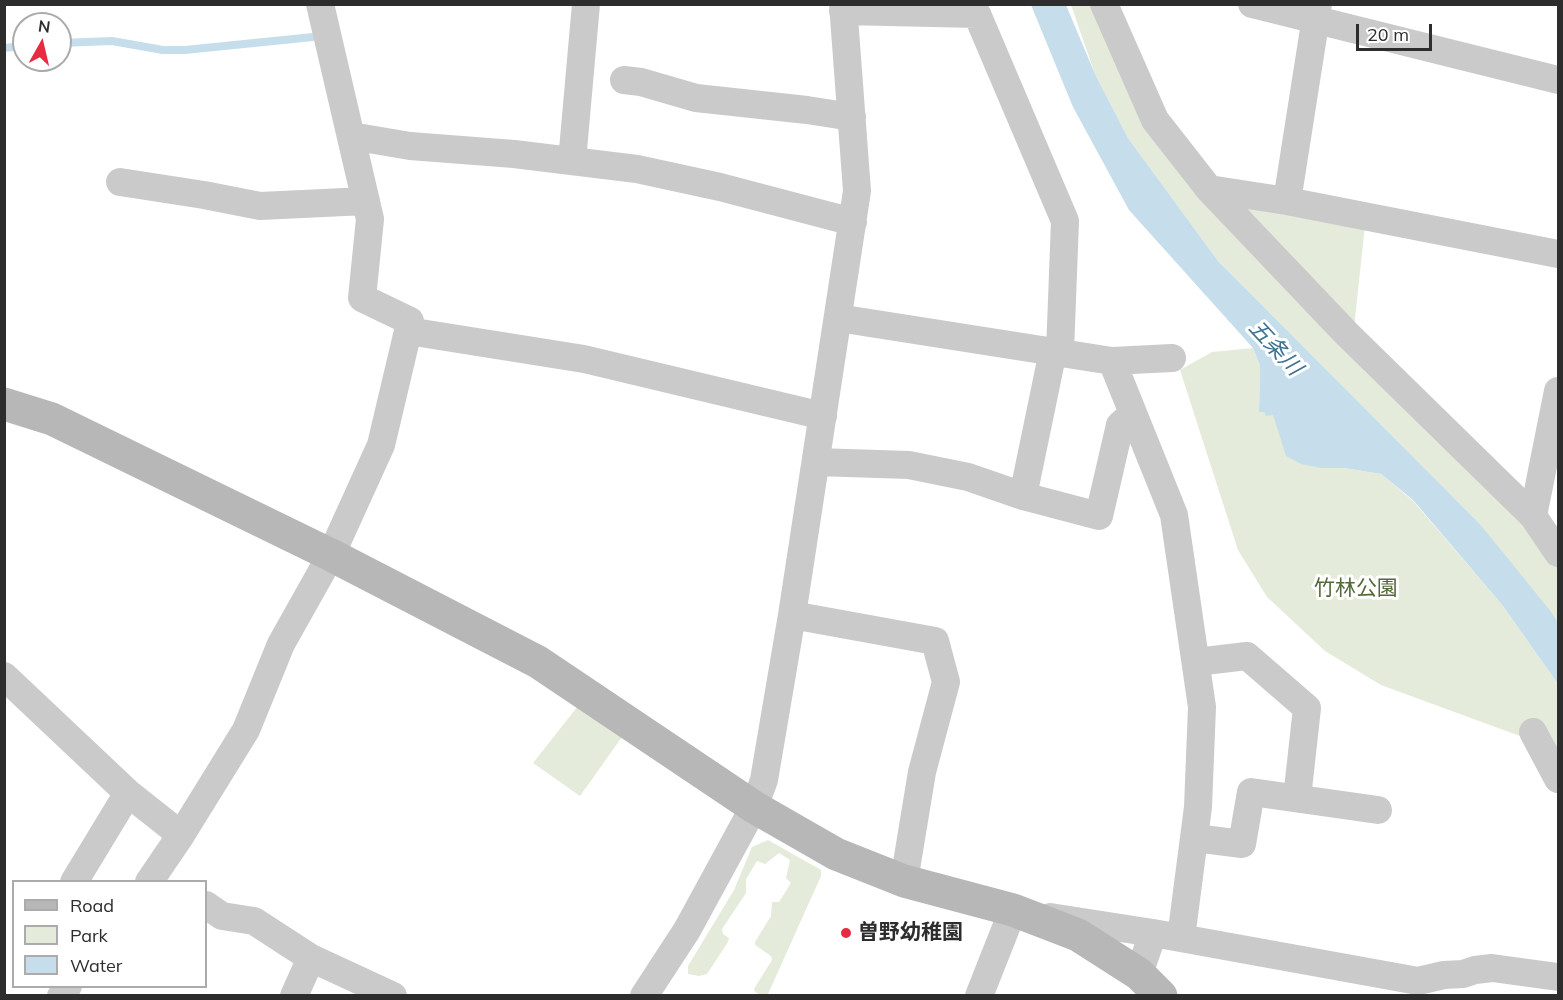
<!DOCTYPE html>
<meta charset="utf-8">
<style>
body{margin:0}
#map{position:relative;width:1563px;height:1000px;overflow:hidden;background:#fff;font-family:Mulish,sans-serif}
canvas{display:block}
.frame{position:absolute;inset:0;border:6px solid #2d2d2d;pointer-events:none}
.legend{position:absolute;left:12px;top:880px;width:195px;height:108px;box-sizing:border-box;background:#fff;border:2px solid #ababab;margin:0;padding:8px 10px;list-style:none;font-size:18px;color:#2d2d2d}
.legend li{display:flex;align-items:center;gap:12px;height:30px}
.legend b{width:30px;border:2px solid #ababab}
.north{position:absolute;left:12px;top:12px;width:60px;height:60px;box-sizing:border-box;background:#fff;border:2px solid #ababab;border-radius:50%;rotate:8deg;font-size:16px;font-weight:700;line-height:24px;text-align:center;color:#2d2d2d}
.north::after{content:'';display:block;margin:auto;width:21px;height:27px;background:#e72c42;clip-path:polygon(50% 0,100% 100%,50% 72%,0 100%)}
.scale{position:absolute;left:1356px;top:24px;width:76px;height:27px;box-sizing:border-box;border:3px solid #2d2d2d;border-top:0;padding-left:8px;font-size:18px;line-height:21px;white-space:nowrap;color:#2d2d2d;-webkit-text-stroke:4px #fff;paint-order:stroke}
</style>
<div id="map">
<canvas width="1563" height="1000"></canvas>
<div class="frame"></div>
<ul class="legend">
<li><b style="height:8px;background:#b7b7b7"></b>Road</li>
<li><b style="height:16px;background:#e4ebda"></b>Park</li>
<li><b style="height:16px;background:#c6deeb"></b>Water</li>
</ul>
<div class="north">N</div>
<div class="scale">20 m</div>
</div>
<script>
const g = document.querySelector('canvas').getContext('2d');
g.lineJoin = 'round';
function fill(path, color) {
  g.fillStyle = color;
  g.fill(path, 'evenodd');
}
function poly(rows) {
  const path = new Path2D();
  for (const r of rows) {
    path.moveTo(r[0], r[1]);
    for (let i = 2; i < r.length; i += 2) path.lineTo(r[i], r[i + 1]);
  }
  return path;
}
function stroke(path, color, width, dash) {
  g.strokeStyle = color;
  g.lineWidth = width;
  g.lineCap = dash ? 'butt' : 'round';
  g.setLineDash(dash || []);
  g.stroke(path);
}
function label(font, color, halo, rows, align = 'center') {
  g.font = font + ' Mulish,"Noto Sans JP",sans-serif';
  g.lineWidth = 6;
  g.setLineDash([]);
  g.textBaseline = 'middle';
  g.strokeStyle = halo;
  g.fillStyle = color;
  for (const [text, x, y, turn = 0] of rows) {
    g.save();
    g.translate(x, y);
    g.rotate((+turn || 0) * Math.PI / 180);
    g.textAlign = isNaN(turn) ? turn : align;
    if (halo) g.strokeText(text, 0, 0);
    g.fillText(text, 0, 0);
    g.restore();
  }
}
const green = poly([
 [1071,5,1093,5,1140,110,1535,533,1558,564,1558,623,1480,524,1218,261,1128,138,1095,74],
 [1248,203,1365,225,1354,328,1243,214],
 [1253,348,1260,366,1259,411,1273,414,1321,468,1344,468,1381,474,1413,501,1503,606,1558,684,1558,758,1528,739,1381,685,1325,651,1267,597,1238,550,1180,370,1212,352],
 [578,706,622,737,580,796,533,763],
 [768,840,821,870,821,876,768,994,763,996,755,992,754,989,772,960,771,956,755,945,755,942,771,916,772,902,779,902,791,883,786,878,790,860,779,853,765,864,757,861,746,879,746,893,722,929,723,934,729,938,728,942,707,974,699,976,688,974,688,966,734,890,752,847]
]);
const water = poly([
 [1031,5,1066,5,1095,74,1128,138,1218,261,1480,524,1552,613,1558,623,1558,684,1503,606,1413,500,1381,474,1344,468,1321,468,1301,464,1286,456,1273,415,1266,416,1264,412,1259,412,1260,366,1253,348,1129,210,1073,107]
]);
const stream = poly([
 [60,43,112,41,163,50,185,50,313,37],
 [4,48,24,46]
]);
const street = poly([
 [1104,4,1155,120,1209,189,1346,333,1533,516,1558,553],
 [1252,4,1558,80],
 [843,11,977,14,1065,221,1060,352],
 [624,80,641,82,696,98,807,110,852,117],
 [351,136,410,146,514,154,637,169,720,187,853,222],
 [572,161,586,4],
 [120,182,204,195,260,206,366,201],
 [1209,189,1287,201,1558,254],
 [1287,201,1318,4],
 [838,318,1112,361,1174,515,1202,707,1198,807,1181,938],
 [408,331,584,359,823,416],
 [1112,361,1172,358],
 [816,462,909,465,968,477,1023,496,1099,516,1120,425,1133,414],
 [1023,496,1053,351],
 [1533,516,1558,391],
 [792,615,935,641,946,682,922,772,904,881],
 [1196,662,1247,656,1307,708,1297,798],
 [4,676,128,793,181,835],
 [1533,732,1558,779],
 [1195,838,1242,844,1251,792,1378,810],
 [74,882,128,793],
 [149,882,181,835,246,730,281,644,331,555,381,445,408,331,410,321,362,298,370,219,320,4],
 [206,905,222,916,254,921,311,958],
 [1050,917,1153,933],
 [1139,974,1153,933,1418,981,1444,975,1463,974,1475,970,1492,968,1558,977],
 [61,996,68,986],
 [294,996,311,958,393,996],
 [644,996,687,930,754,807,764,780,792,615,857,191,843,4],
 [979,996,1013,910]
]);
const secondary = poly([
 [4,404,52,419,331,555,538,662,754,807,836,854,904,881,1013,910,1078,935,1139,974,1161,996]
]);
const markers = [
 [846,933,6,"#e72c42"]
];
const parkNames = [
 ["竹林公園",1356,589]
];
const poiNames = [
 ["曽野幼稚園",858,933]
];
const waterNames = [
 ["五条川",1275,348,47]
];
fill(green, '#e4ebda');
fill(water, '#c6deeb');
stroke(stream, '#c6deeb', 8);
stroke(street, '#cacaca', 28);
stroke(secondary, '#b7b7b7', 33);
for (const [x, y, r, color] of markers) {
  const dot = new Path2D();
  dot.arc(x, y, r, 0, 2 * Math.PI);
  g.fillStyle = color;
  g.fill(dot);
  stroke(dot, '#fff', 2);
}
label('21px', '#52693a', '#fff', parkNames);
label('bold 21px', '#2d2d2d', '#fff', poiNames, 'left');
label('italic 22px', '#3b728f', '#fff', waterNames);
</script>
